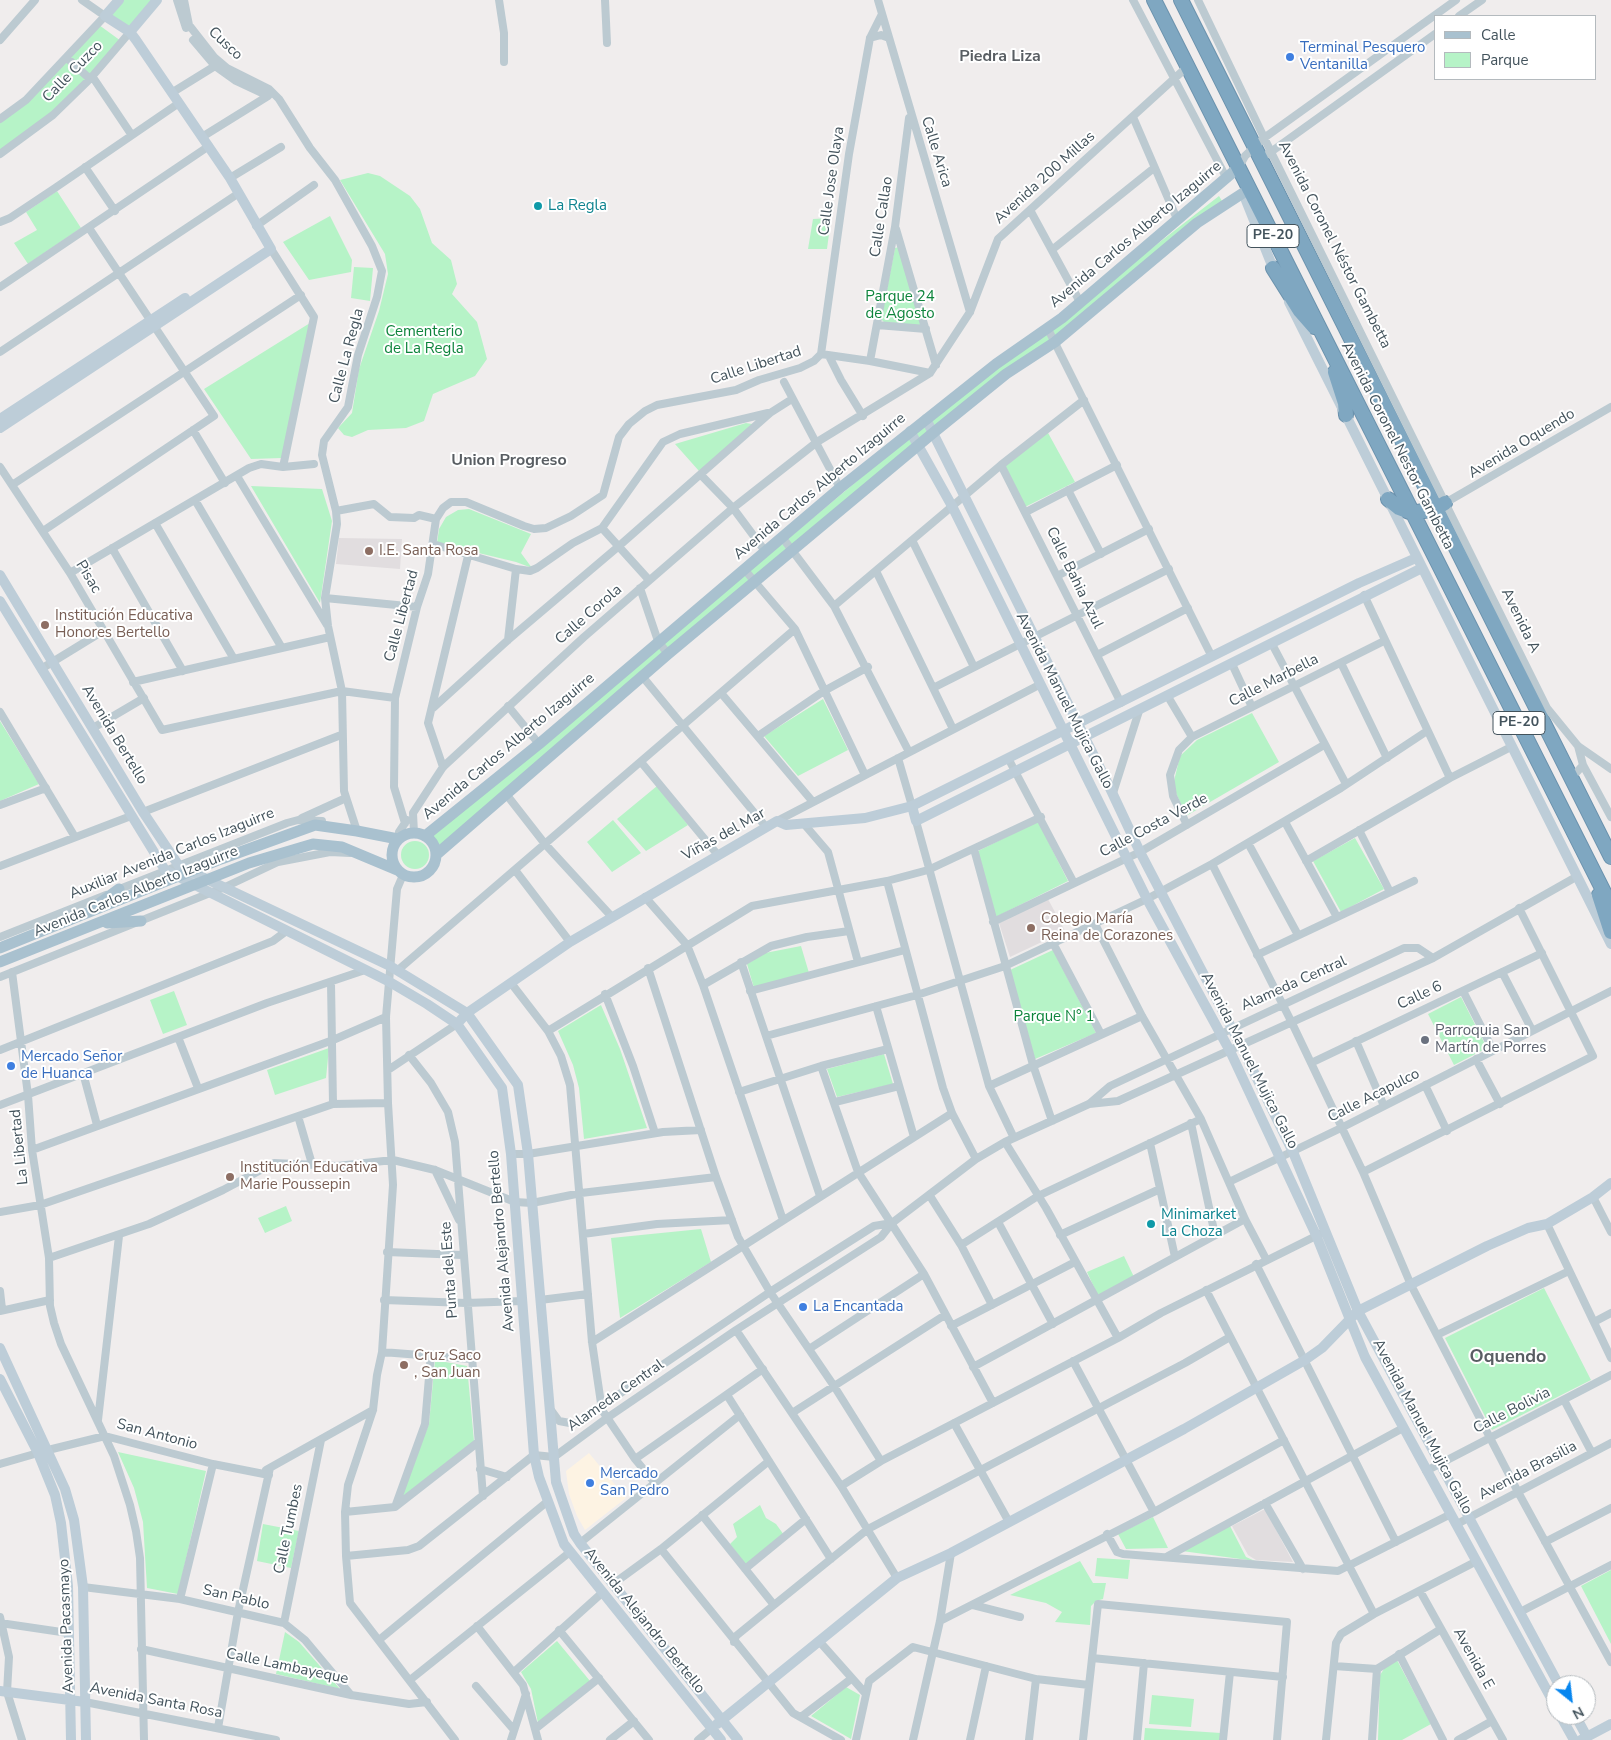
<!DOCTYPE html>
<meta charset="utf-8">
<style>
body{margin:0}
#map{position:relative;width:1611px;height:1740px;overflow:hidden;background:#f0eded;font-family:"Nunito Sans",sans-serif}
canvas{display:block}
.legend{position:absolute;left:1434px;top:15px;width:162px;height:65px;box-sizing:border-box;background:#fff;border:1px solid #b4babe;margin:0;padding:6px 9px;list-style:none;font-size:15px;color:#43535c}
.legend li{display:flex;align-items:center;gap:10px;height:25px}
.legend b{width:25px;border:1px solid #b4babe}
.north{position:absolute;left:1546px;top:1675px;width:50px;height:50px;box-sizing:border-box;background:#fff;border:1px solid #b4babe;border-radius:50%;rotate:151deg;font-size:14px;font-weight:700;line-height:20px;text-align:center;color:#43535c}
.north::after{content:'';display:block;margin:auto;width:18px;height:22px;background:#0786ef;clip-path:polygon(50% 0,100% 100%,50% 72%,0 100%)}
</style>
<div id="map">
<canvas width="1611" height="1740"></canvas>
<ul class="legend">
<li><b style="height:6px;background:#a9c1cf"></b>Calle</li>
<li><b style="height:14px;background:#b6f3c7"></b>Parque</li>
</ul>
<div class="north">N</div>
</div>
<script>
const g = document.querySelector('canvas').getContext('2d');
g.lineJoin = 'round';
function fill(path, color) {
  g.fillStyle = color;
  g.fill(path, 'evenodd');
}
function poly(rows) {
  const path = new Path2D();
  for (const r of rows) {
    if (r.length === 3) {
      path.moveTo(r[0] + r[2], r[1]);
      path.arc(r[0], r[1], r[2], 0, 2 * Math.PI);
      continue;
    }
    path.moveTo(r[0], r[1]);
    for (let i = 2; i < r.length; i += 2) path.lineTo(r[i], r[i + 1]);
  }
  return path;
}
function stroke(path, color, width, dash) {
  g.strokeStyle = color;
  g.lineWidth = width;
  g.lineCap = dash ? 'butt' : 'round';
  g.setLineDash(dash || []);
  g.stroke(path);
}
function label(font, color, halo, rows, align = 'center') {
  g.font = font + ' "Nunito Sans",sans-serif';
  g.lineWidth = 4;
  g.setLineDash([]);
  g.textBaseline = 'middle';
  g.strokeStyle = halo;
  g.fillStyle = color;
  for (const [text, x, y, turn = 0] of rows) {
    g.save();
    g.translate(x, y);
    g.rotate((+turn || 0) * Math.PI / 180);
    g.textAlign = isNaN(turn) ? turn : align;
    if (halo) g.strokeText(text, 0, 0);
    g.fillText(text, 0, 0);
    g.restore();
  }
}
const commercial = poly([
 [589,1453,626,1498,585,1530,577,1516,569,1494,566,1471]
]);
const education = poly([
 [339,538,402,539,400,569,336,564],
 [1048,899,1065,931,1010,957,999,923],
 [1265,1509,1293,1562,1256,1560,1248,1555,1232,1526]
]);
const green = poly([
 [121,0,152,0,129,31,108,17],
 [99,25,121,41,89,76,69,57],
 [68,61,87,79,51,114,0,152,0,122],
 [368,173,380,176,410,196,420,209,432,243,451,260,457,284,452,294,477,322,487,359,475,376,433,394,424,421,406,428,368,430,352,437,344,435,338,428,352,413,359,369,379,311,388,274,385,254,340,180],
 [57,191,81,228,28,264,14,243,37,230,26,212],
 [1219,196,1222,201,440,845,432,837,918,430],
 [330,216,352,260,351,272,309,280,283,242],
 [831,218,827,249,808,249,813,219],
 [899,247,922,326,884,322,881,319,895,248],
 [354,267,373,268,370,301,351,298],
 [310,323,282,458,251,459,204,389],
 [746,423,752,424,750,428,699,471,675,444],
 [1047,431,1075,482,1025,507,1005,466],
 [251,486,322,489,332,521,320,603],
 [469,509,531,534,521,553,532,568,516,562,437,543,439,529,446,517,458,510],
 [823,699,848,750,798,776,764,736],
 [1252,713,1279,762,1186,816,1176,793,1174,781,1180,756,1197,740],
 [0,721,39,784,0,801],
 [657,786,688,825,646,851,617,819],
 [613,820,641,853,612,872,587,842],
 [1038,821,1068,881,996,917,978,851],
 [1355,838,1384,889,1341,912,1313,861],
 [415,855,14],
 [801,946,809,973,754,988,747,964,765,953],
 [1053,950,1096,1033,1035,1059,1010,970],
 [174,991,187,1025,163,1034,150,1000],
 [1461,997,1487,1048,1454,1065,1428,1014],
 [601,1005,620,1049,647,1128,584,1139,579,1088,573,1065,558,1031],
 [329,1048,326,1078,275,1095,267,1070],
 [884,1054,893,1084,837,1097,827,1069],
 [286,1206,292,1221,265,1233,258,1218],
 [701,1229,711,1262,620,1318,611,1238],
 [1124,1256,1134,1277,1098,1296,1087,1272],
 [1544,1288,1591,1380,1492,1430,1445,1338],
 [435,1360,467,1366,474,1441,395,1507,429,1424],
 [118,1452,206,1471,178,1594,147,1588,143,1522,134,1488],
 [760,1505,766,1518,776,1524,784,1535,746,1565,730,1544,737,1537,733,1524],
 [1153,1517,1168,1548,1126,1549,1118,1534],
 [263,1524,299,1531,291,1568,257,1561],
 [1230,1526,1246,1557,1255,1561,1182,1551],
 [1097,1558,1130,1560,1128,1579,1095,1576],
 [1080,1561,1093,1583,1106,1583,1103,1599,1096,1601,1091,1606,1090,1625,1055,1622,1062,1612,1046,1603,1010,1595],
 [1611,1570,1611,1644,1581,1586],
 [285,1632,299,1642,340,1689,276,1674],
 [557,1641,590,1681,538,1723,531,1689,521,1672],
 [1397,1660,1431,1724,1402,1740,1378,1740,1380,1675,1386,1666],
 [846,1687,860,1695,851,1739,811,1716],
 [1152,1695,1194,1699,1191,1727,1149,1724],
 [1145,1728,1221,1733,1220,1740,1144,1740]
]);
const street = poly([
 [177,0,186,28],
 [184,0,189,25,214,57,227,68,269,89,279,99,310,148,335,180,372,246,382,271,377,297,358,355,348,407,324,441,322,455,336,511,337,524,325,598,328,626,342,691,344,791,357,831],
 [499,0,504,33,504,62],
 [605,0,607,43],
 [878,0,970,312],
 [1133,0,1227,179],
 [1198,0,1271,152,1547,708,1578,746,1611,769],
 [1459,16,1482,0],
 [870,38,881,35,889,38],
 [0,40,35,0],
 [193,40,215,66,236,81,268,96],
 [67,58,90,79],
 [92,76,131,134],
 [173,92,215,66],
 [1133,117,1177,219],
 [0,119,26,100,105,16,82,0],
 [202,137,268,96],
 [0,154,53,115,90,79,130,32],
 [1268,154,1435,34],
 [85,167,115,211],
 [1239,167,1245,156,1264,138,1456,0],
 [230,178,281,147],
 [1030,210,1080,302],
 [0,222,10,218,55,188,179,103],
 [256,226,314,185],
 [896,229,936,365],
 [271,249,314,317,283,467],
 [1053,249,1154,168],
 [0,287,209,146],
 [877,325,926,329],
 [1048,329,1212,657],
 [0,352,239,193],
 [821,354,849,154,870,38,882,14],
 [821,354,870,361,930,373],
 [829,356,841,380,863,416],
 [870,361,895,227,909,118],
 [784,382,840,488],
 [193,430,225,483],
 [1001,465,1121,703],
 [0,467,70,573,162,730,342,691,395,698],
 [701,475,733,508,765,551],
 [237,476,327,625],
 [12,485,301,295],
 [1068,490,1101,554],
 [195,500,282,648],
 [1445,503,1611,407],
 [336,511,374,504,390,517,414,518,419,515,436,519],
 [1026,512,1117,465],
 [155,523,234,659],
 [602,528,649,580],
 [43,531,214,416,89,228],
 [782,537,834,606,909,752],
 [912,540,974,667],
 [433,544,516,569,530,571,537,568,573,543,602,528,663,442,680,434,768,413],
 [112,548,183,671],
 [744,569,795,629,865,775],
 [876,571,953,729],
 [70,573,249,468,261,464,283,467,314,464],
 [1057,576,1149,529],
 [640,588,658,641,668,654],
 [1364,595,1450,778],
 [325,598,417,607],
 [834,606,1001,465,1084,400],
 [508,640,516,569],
 [1272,644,1346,784],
 [1097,655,1188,608],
 [1341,663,1387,758],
 [1232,664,1252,707],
 [41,669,103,631],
 [642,676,766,827],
 [133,682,330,637],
 [933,688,1169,569],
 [721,693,813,802],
 [1167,695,1192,737],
 [508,706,539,744],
 [433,708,508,640,619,546,770,413,792,399],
 [0,712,75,837],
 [93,728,144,698],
 [758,736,824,691,868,667],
 [898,758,912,806],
 [1008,758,1074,883],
 [641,762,717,854],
 [1583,765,1611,817],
 [443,767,428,723,468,556],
 [1569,776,1577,772,1583,765,1578,746],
 [1113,793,1139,711],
 [506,794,545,844,612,917],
 [0,805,46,788],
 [143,812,341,735],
 [302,818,346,798],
 [777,821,1039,685],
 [916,821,989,1086,1014,1138],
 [1285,822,1337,917],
 [405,823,394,787,395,698,417,607,428,574,436,519,443,508,451,502,466,502,524,526,534,529,546,528,571,516,603,495,619,437,629,424,645,411,657,405,736,390,759,380,800,368,814,361,821,354],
 [804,824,828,852,858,962],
 [1187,825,1173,796,1170,775,1179,750,1192,737,1384,641],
 [1359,830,1390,892],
 [414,833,413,813,443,767,584,637,733,508,817,442,930,373,970,312,998,239,1187,67],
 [398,839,399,832,407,820],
 [1248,843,1298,935],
 [974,849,1033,1065,1052,1121],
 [1306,861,1450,778,1511,747],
 [1212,864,1292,1023,1363,1172,1411,1285,1518,1492,1611,1662],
 [0,866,131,816],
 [515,870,570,942],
 [403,875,397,889,386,1017,388,1103,393,1185,382,1352,377,1375,373,1410,348,1485,345,1512,346,1556,350,1603,455,1740],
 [887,881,943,1088,952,1113,976,1159],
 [117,890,287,823,298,820,322,821],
 [645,897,687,945,703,985,783,1220],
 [993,922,1140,852,1324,745],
 [1095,924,1142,1016,1201,1119,1245,1219,1266,1259],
 [0,937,106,895],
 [1053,943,1101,1034],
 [1257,955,1414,881],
 [741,962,820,1196],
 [648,968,716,1177,738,1237,770,1292,834,1386,881,1461],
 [398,970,795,629],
 [12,972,28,1095,32,1150,49,1258,50,1306,54,1323,61,1344,114,1456,130,1505,136,1531,140,1558,144,1740],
 [1502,972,1532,1030],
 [0,977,225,887,278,862,330,852,350,853],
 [331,983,333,1104],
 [511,983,548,1031,561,1056,570,1085,592,1342,602,1410,635,1459,655,1483],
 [703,985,771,946,807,937,849,931],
 [750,991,905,950],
 [1463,991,1493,1050],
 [605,994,633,1066,655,1133],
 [876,1006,914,1137],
 [548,1031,752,906,887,881,928,870,1041,817],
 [766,1036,917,995,1005,966,1147,899,1212,864,1341,788,1427,731],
 [178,1037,198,1088],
 [1356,1041,1384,1106],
 [0,1050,273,941,285,932],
 [409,1055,431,1083,448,1112,455,1142,483,1496],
 [1476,1059,1500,1104],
 [1311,1063,1542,953],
 [821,1066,858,1172,924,1274,993,1403],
 [388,1070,457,1024],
 [83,1073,97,1125],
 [1425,1085,1447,1131],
 [989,1086,1142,1016],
 [739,1092,821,1066,888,1049],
 [835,1102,899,1086],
 [1089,1104,1118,1101,1433,958,1576,877],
 [0,1105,267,1003,365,970],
 [298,1116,312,1164],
 [1191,1123,1215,1235],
 [1005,1142,1046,1208,1118,1338],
 [1150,1143,1175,1257],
 [32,1150,333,1040,386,1017],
 [511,1154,528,1154,663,1132,701,1130],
 [435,1170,459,1220],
 [1363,1172,1593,1056,1519,908],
 [1229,1182,1341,1128,1611,991],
 [930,1196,961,1245,992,1305],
 [1593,1197,1611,1232],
 [0,1212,40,1205,333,1104,388,1103],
 [998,1222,1053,1324],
 [1547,1224,1611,1358],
 [583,1234,657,1224,732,1220],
 [1060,1235,1160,1189],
 [961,1245,1038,1196,1201,1119],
 [387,1252,462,1255],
 [49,1258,149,1224,223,1190,274,1163,337,1166,393,1160,435,1170,515,1202,532,1203,581,1193,716,1177],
 [1256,1264,1396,1542],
 [1206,1290,1374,1614],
 [0,1291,2,1309],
 [384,1300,466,1303,522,1301],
 [540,1300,588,1294],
 [0,1311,50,1300],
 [1594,1322,1611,1313],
 [951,1326,1075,1262],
 [736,1330,841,1486,897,1578],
 [1437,1335,1569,1271],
 [592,1342,952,1113],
 [809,1349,924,1274],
 [382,1352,471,1359],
 [1073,1361,1154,1512],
 [973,1367,1245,1219],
 [727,1395,831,1559],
 [1564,1400,1592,1453],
 [551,1410,559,1421,575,1424,770,1292,874,1226,892,1223],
 [792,1413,945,1315],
 [98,1420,119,1236],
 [954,1423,1009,1522],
 [48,1450,105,1436,213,1464,269,1475],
 [635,1459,763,1369],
 [0,1464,38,1453],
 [480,1469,507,1477],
 [266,1470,373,1410],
 [1426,1471,1611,1375],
 [841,1486,881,1461,1118,1338,1161,1313,1320,1234],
 [1265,1503,1303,1569],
 [395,1507,425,1424,431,1354],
 [345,1512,395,1507,477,1443],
 [702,1515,774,1605],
 [1457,1524,1611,1443],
 [1107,1534,1117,1552,1123,1554,1338,1571,1451,1514],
 [1545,1542,1611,1508],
 [580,1543,740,1415],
 [661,1549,793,1713,841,1740],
 [346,1556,408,1550,419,1546,534,1455,554,1457,607,1418,736,1330,881,1237,892,1223,976,1159,1005,1142,1089,1104,1110,1086,1404,948,1418,948,1433,958],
 [1168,1556,1403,1428],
 [745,1569,806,1519],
 [613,1584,661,1549,769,1461],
 [83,1587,180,1599,284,1623,305,1640,351,1695],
 [1420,1591,1503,1740],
 [180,1599,213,1464],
 [973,1605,1020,1617],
 [1520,1612,1611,1565],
 [0,1617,9,1657,7,1692,22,1740],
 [940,1621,1154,1512,1284,1440],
 [0,1623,68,1633],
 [284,1623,321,1440],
 [477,1626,523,1685,538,1740],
 [559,1630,649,1740],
 [379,1640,548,1501],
 [819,1641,866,1694],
 [734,1642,736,1636,774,1605,868,1529,1185,1363,1230,1337],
 [141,1649,351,1695,409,1704,427,1702],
 [1399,1654,1443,1740],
 [1092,1658,1283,1677],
 [1334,1666,1377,1669],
 [514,1672,603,1592],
 [410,1680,570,1552],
 [476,1686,514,1730],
 [85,1702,276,1740],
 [801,1717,851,1679],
 [218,1728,238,1612,270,1468],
 [535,1729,599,1678],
 [511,1740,526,1694],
 [610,1740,634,1721],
 [698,1740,711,1729],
 [856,1740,869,1681,913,1647,1036,1679,1089,1685],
 [913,1740,940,1621,951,1553],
 [970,1740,986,1666],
 [1029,1740,1036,1679],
 [1083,1740,1098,1604,1287,1622,1277,1740],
 [1137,1740,1144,1663],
 [1223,1740,1230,1672],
 [1326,1740,1336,1643,1341,1634,1374,1614,1477,1561],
 [1372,1740,1377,1669,1441,1629],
 [1458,1740,1492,1721]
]);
const secondary = poly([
 [130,32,157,0],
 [1243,193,1275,273],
 [1289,302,1611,944],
 [0,419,185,298],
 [926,419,1109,786,1140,852,1241,1046,1293,1152,1358,1311,1559,1685],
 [0,428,271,249,230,178,136,40,130,32,105,16,119,0],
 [910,431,952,506,1147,899,1230,1051,1316,1235,1365,1357,1556,1707],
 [0,575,143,812,179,866,390,966,467,1013,518,1085,528,1154,556,1482,574,1534,580,1543,738,1740],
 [0,601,165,870,388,981,427,1004,457,1024,502,1088,511,1154,534,1455,539,1477,564,1544,721,1740],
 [912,806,916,821,1422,568],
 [457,1024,467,1013,570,942,777,821,786,825,865,818,912,806,1359,583,1416,558],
 [0,1348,65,1489,74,1520,83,1587,86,1740],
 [0,1379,38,1453,55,1495,61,1523,68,1586,71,1740],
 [0,1691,85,1702],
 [1560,1715,1574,1740],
 [1575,1715,1587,1737],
 [717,1724,897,1578,951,1553,1184,1429,1305,1360,1322,1348,1358,1311,1487,1246,1528,1228,1547,1224,1593,1197,1611,1183],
 [1581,1740,1611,1724]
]);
const primary = poly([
 [414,855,22],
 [425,836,539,744,840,488,996,364,1062,318,1239,167],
 [437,854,668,654,933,433,1006,374,1055,342,1197,223,1243,193],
 [100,903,119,889],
 [107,923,141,921],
 [0,948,221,859,315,825,357,831,398,839],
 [0,962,249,863,313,844,342,847,397,870]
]);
const highway = poly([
 [1154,0,1611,906],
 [1181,0,1611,857],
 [1273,268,1300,311,1314,327],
 [1335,372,1345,403,1346,415],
 [1388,499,1399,508,1412,513,1435,509,1445,503],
 [1599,895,1611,932]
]);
const markers = [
 [1290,57,5,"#3f7fe0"],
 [538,206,5,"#0f9aa8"],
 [369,551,5,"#8d6e63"],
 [45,625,5,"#8d6e63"],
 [1031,928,5,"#8d6e63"],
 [1425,1040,5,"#6b7280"],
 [11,1066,5,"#3f7fe0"],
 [230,1177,5,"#8d6e63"],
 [1151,1224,5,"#0f9aa8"],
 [803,1307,5,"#3f7fe0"],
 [404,1365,5,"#8d6e63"],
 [590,1483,5,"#3f7fe0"]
];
const shields = [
 [1273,236,52],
 [1519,723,52]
];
const shieldNames = [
 ["PE-20",1273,236],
 ["PE-20",1519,723]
];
const streetNames = [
 ["Cusco",225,44,43],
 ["Calle Cuzco",73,72,-46],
 ["Calle Arica",936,152,73],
 ["Avenida 200 Millas",1045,178,-42],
 ["Calle Jose Olaya",832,181,-82],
 ["Calle Callao",882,217,-81],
 ["Avenida Carlos Alberto Izaguirre",1136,235,-40],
 ["Avenida Coronel Néstor Gambetta",1334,245,63],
 ["Calle La Regla",347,356,-75],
 ["Calle Libertad",756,366,-18],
 ["Avenida Oquendo",1522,444,-31],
 ["Avenida Coronel Nestor Gambetta",1397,446,63],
 ["Avenida Carlos Alberto Izaguirre",820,487,-40],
 ["Pisac",88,577,59],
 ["Calle Bahia Azul",1074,578,64],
 ["Calle Corola",589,615,-41],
 ["Calle Libertad",402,616,-75],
 ["Avenida A",1520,621,64],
 ["Calle Marbella",1274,681,-27],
 ["Avenida Manuel Mujica Gallo",1064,701,63],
 ["Avenida Bertello",114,735,59],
 ["Avenida Carlos Alberto Izaguirre",509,747,-40],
 ["Calle Costa Verde",1154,826,-28],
 ["Viñas del Mar",724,835,-29],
 ["Auxiliar Avenida Carlos Izaguirre",172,854,-22],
 ["Avenida Carlos Alberto Izaguirre",136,892,-22],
 ["Alameda Central",1294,984,-24],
 ["Calle 6",1420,996,-25],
 ["Avenida Manuel Mujica Gallo",1249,1061,63],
 ["Calle Acapulco",1374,1096,-27],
 ["La Libertad",20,1147,-96],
 ["Avenida Alejandro Bertello",502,1241,-95],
 ["Punta del Este",450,1270,-94],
 ["Alameda Central",616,1396,-35],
 ["Calle Bolivia",1512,1411,-27],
 ["Avenida Manuel Mujica Gallo",1422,1427,62],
 ["San Antonio",157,1435,15],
 ["Avenida Brasilia",1528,1471,-28],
 ["Calle Tumbes",289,1529,-78],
 ["San Pablo",236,1598,13],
 ["Avenida Alejandro Bertello",644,1621,51],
 ["Avenida Pacasmayo",67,1626,-92],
 ["Avenida E",1473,1659,61],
 ["Calle Lambayeque",287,1667,12],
 ["Avenida Santa Rosa",156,1701,11]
];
const shopNames = [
 ["Terminal Pesquero",1300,48],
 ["Ventanilla",1300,65],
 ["Mercado Señor",21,1057],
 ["de Huanca",21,1074],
 ["La Encantada",813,1307],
 ["Mercado",600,1474],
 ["San Pedro",600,1491]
];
const cultureNames = [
 ["La Regla",548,206],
 ["Minimarket",1161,1215],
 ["La Choza",1161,1232]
];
const parkNames = [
 ["Parque 24",900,297],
 ["de Agosto",900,314],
 ["Cementerio",424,332],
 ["de La Regla",424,349],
 ["Parque N° 1",1054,1017]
];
const educationNames = [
 ["I.E. Santa Rosa",379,551],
 ["Institución Educativa",55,616],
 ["Honores Bertello",55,633],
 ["Colegio María",1041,919],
 ["Reina de Corazones",1041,936],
 ["Institución Educativa",240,1168],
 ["Marie Poussepin",240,1185],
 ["Cruz Saco",414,1356],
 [", San Juan",414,1373]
];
const worshipNames = [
 ["Parroquia San",1435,1031],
 ["Martín de Porres",1435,1048]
];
const neighbourhoodNames = [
 ["Piedra Liza",1000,57],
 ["Union Progreso",509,461]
];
const quarterNames = [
 ["Oquendo",1508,1358]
];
fill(commercial, '#fdf3e3');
fill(education, '#e1dddf');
fill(green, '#b6f3c7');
stroke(highway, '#6b92ad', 16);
stroke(street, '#bccad1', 8);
stroke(secondary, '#bdcdd8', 10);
stroke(primary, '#a9c1cf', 11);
stroke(highway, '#7fa7c1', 14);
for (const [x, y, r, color] of markers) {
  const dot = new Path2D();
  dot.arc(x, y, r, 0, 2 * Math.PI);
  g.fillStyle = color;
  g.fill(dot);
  stroke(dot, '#fff', 2);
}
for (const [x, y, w] of shields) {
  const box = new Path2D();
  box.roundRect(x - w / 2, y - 11.5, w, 23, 4);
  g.fillStyle = '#fff';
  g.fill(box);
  stroke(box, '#43535c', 1);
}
label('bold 14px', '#43535c', null, shieldNames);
label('15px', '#43535c', '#fff', streetNames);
label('15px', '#366cbe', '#fff', shopNames, 'left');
label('15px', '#0d838f', '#fff', cultureNames, 'left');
label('15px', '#0e843c', '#fff', parkNames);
label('15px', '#785e54', '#fff', educationNames, 'left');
label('15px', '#5b616d', '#fff', worshipNames, 'left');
label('bold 16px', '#595e63', '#fff', neighbourhoodNames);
label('bold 18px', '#595e63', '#fff', quarterNames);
</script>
